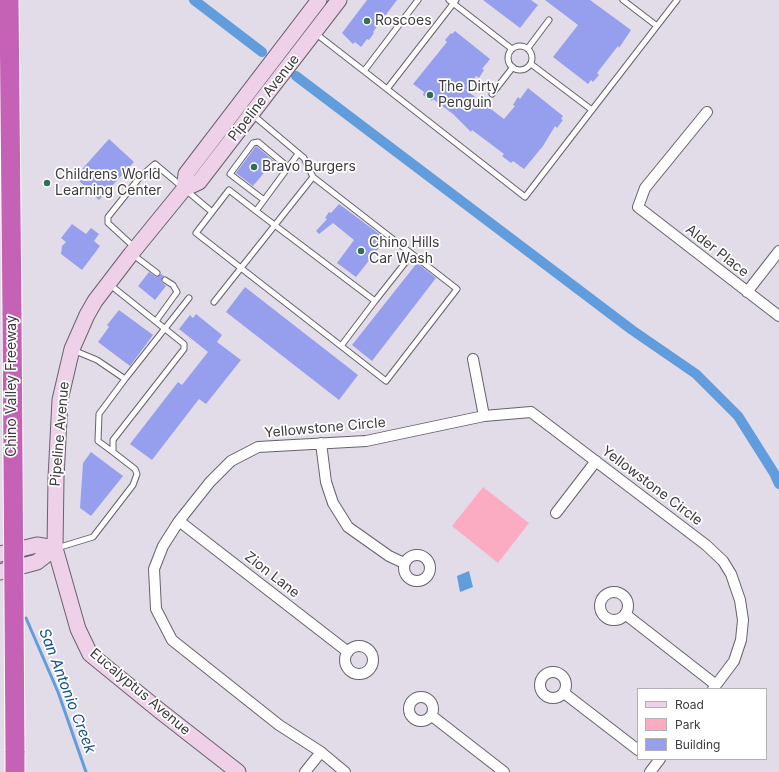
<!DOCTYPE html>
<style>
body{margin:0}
#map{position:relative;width:779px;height:772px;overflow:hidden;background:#e2dce8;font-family:Inter,sans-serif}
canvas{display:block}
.legend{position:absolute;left:637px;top:688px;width:130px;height:72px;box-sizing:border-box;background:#fff;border:1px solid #b1b1b3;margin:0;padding:5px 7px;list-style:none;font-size:12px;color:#3d3b40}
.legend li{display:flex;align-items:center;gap:8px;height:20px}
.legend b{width:20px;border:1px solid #b1b1b3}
</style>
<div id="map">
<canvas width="779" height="772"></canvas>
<ul class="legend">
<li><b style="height:5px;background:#eed0e9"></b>Road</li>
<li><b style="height:11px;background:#fcacc2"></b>Park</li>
<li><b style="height:11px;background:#969fed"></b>Building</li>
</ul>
</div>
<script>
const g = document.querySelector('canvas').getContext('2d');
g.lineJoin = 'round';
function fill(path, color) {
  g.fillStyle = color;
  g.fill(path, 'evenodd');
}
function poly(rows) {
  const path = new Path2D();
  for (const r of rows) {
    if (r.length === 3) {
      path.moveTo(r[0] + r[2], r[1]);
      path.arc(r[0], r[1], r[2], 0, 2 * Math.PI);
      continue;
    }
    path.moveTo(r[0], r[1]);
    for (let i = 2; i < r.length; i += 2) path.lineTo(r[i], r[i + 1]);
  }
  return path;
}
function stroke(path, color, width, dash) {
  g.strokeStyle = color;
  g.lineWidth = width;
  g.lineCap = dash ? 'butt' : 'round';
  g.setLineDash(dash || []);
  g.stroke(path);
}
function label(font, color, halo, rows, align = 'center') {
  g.font = font + ' Inter,sans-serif';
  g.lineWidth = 3.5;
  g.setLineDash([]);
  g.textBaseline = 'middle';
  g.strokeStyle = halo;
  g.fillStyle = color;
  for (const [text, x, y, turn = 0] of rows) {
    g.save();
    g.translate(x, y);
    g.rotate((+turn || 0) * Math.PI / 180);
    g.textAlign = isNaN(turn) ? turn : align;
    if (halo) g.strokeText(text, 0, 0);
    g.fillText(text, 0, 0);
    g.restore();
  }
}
const green = poly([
 [483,487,529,523,498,563,452,526]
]);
const water = poly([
 [469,571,473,587,460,592,457,576]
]);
const stream = poly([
 [26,618,58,692,86,772]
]);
const canal = poly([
 [194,0,262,52],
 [296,76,632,330,696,374,738,416,774,473,779,484]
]);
const building = poly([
 [367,0,397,0,373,32,374,33,369,40,367,39,361,47,355,42,353,44,342,33],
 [483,0,531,0,538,5,520,28],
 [545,0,590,0,631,30,619,48,618,46,597,73,599,75,593,82,591,80,588,84,553,57,578,25],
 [455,31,490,59,482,69,484,70,479,78,476,76,466,90,504,119,515,106,513,105,518,97,520,99,528,88,563,116,561,119,563,120,557,128,555,126,543,146,524,169,513,161,511,163,502,156,504,154,472,130,471,132,453,114,433,99,432,101,423,95,424,92,413,84,447,42,445,40,451,33,452,34],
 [109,139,134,162,99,200,75,177],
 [256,146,274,161,253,186,236,173],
 [339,204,386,239,356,277,337,263,354,240,333,223,319,234,316,231,327,219,325,218,329,212,331,213],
 [72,224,86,234,91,228,99,234,94,241,100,246,82,270,61,254,62,246,66,242,61,238],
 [417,263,436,278,372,361,352,345],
 [149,272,156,277,161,274,164,276,161,282,166,286,155,300,138,286],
 [245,287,358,375,339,400,226,312],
 [119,310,153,335,130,366,98,342,109,327,107,325],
 [196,314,222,335,217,342,241,360,206,404,199,399,152,460,130,444,178,382,182,385,208,352,179,329,190,315,193,318],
 [91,452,123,476,91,516,80,508,83,463]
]);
const lane = poly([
 [449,0,512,49],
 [623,0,657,26],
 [315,33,364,71,418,0],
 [520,58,12],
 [528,48,549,20],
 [531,64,592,110,677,0],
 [364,71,525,197,592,110],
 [387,89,456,0],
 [492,94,513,67],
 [253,115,304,158,313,177,457,289,386,381,196,233,229,190,256,211,298,154],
 [264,200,230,174,253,143,258,142,288,167],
 [256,211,375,301,341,346],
 [134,247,108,223,108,217,140,177,155,164,212,212],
 [132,254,157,273],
 [375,301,412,254],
 [214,302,313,177],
 [156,321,177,292,173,285,165,280],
 [73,350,97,360,125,379,189,298],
 [113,452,98,441,99,414,125,379],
 [57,548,93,537,133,485,137,474,135,469,113,452,113,440,184,349,184,344,109,284]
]);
const street = poly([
 [707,112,645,188,638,207,779,316],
 [747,292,779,251],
 [473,359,484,416],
 [321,443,326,482,333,503,348,527,389,556,404,563],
 [556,513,596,461],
 [179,521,348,652],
 [417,568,13],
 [614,606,14],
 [625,614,716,685],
 [359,660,14],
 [553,685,13],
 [564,693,638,750],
 [421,709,12],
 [432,716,504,772],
 [305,772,321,752],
 [345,772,321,752,279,725,172,640,156,609,154,569,163,546,179,521,210,482,231,461,258,447,366,441,484,416,531,412,706,545,723,561,731,574,740,600,743,620,741,640,734,661,713,689],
 [650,772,660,759]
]);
const secondary = poly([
 [184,189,186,174,319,0],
 [0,554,37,545,55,548],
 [0,572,37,562,55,548],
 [238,772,160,711,90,654,78,629,55,548,56,478,60,400,72,349,87,315,95,301,131,254,184,189,199,182,339,0]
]);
const highway = poly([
 [9,0,12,315],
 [15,751,15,772]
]);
const highwayBridge = poly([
 [12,315,15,751]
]);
const markers = [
 [367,21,4,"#326f5a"],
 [430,95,4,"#326f5a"],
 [254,167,4,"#326f5a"],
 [47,183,4,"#326f5a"],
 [361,251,4,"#326f5a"]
];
const poiNames = [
 ["Roscoes",375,21],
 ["The Dirty",438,87],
 ["Penguin",438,103],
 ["Bravo Burgers",262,167],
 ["Childrens World",55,175],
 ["Learning Center",55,191],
 ["Chino Hills",369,243],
 ["Car Wash",369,259]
];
const streetNames = [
 ["Pipeline Avenue",264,98,-52],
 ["Alder Place",717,251,38],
 ["Chino Valley Freeway",12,386,-90],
 ["Yellowstone Circle",325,428,-5],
 ["Pipeline Avenue",60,434,-85],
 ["Yellowstone Circle",652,486,37],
 ["Zion Lane",272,575,38],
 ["Eucalyptus Avenue",140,692,40]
];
const waterNames = [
 ["San Antonio Creek",67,691,69]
];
fill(green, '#fcacc2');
fill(water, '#619ddd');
stroke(stream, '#619ddd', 3);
stroke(canal, '#619ddd', 10);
fill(building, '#969fed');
stroke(lane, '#67626c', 7);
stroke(street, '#67626c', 12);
stroke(secondary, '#67626c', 17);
stroke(highway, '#fff', 21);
stroke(lane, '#fff', 5);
stroke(street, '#fff', 10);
stroke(secondary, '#eed0e9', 15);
stroke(highway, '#c662b6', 19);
stroke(highwayBridge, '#fff', 21, []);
stroke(highwayBridge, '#c662b6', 19);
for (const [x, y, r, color] of markers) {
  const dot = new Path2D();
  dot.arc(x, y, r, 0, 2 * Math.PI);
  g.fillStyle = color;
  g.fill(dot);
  stroke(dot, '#fff', 1.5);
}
label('14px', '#3d3b40', '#fff', poiNames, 'left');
label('14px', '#3d3b40', '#fff', streetNames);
label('italic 15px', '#13548e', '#fff', waterNames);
</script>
